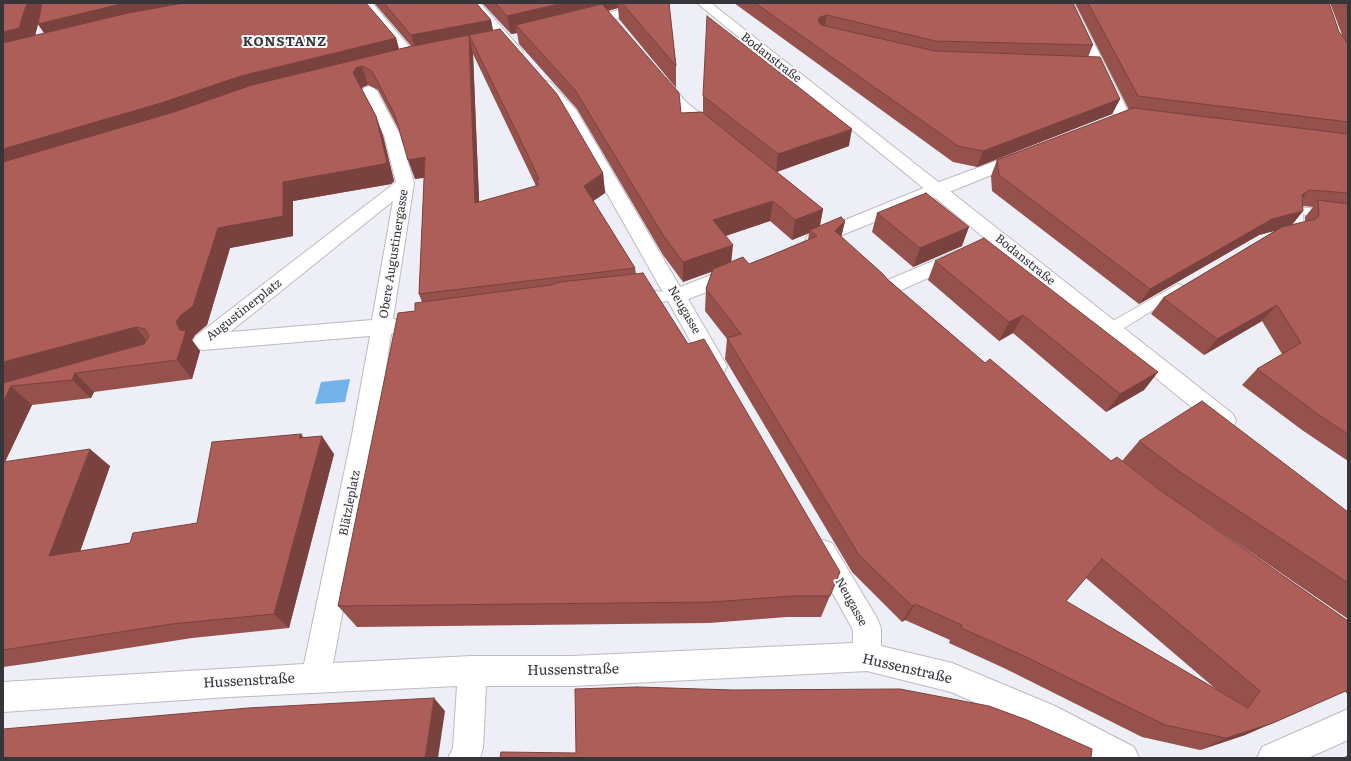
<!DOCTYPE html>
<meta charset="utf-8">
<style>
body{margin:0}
#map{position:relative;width:1351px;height:761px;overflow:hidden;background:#eeeef7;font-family:Literata,serif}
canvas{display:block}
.frame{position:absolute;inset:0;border:4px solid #36363a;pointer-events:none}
</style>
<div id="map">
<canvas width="1351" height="761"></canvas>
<div class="frame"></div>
</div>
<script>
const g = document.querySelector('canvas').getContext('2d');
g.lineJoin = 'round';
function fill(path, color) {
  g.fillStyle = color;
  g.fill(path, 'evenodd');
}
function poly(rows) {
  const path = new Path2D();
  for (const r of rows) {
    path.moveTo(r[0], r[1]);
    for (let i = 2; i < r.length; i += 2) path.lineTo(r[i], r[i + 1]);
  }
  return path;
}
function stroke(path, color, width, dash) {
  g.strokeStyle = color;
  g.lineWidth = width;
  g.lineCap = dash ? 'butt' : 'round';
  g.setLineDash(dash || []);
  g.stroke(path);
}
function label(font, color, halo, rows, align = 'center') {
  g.font = font + ' Literata,serif';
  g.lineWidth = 4;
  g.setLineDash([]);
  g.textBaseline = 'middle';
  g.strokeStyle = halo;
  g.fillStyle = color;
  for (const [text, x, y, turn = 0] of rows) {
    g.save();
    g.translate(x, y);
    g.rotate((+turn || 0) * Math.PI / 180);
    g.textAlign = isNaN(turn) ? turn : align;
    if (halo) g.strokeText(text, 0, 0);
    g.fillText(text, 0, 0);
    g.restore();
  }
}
const water = poly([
 [350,379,345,402,315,404,321,382]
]);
const lane = poly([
 [1297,207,1348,212,1348,220,1303,215,1304,231,1302,234,1286,238,1282,237,1280,234,1282,231,1292,229,1291,211,1297,207],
 [1178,284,1183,286,1185,289,1183,292,1114,334,1109,335,1104,334,1102,330,1104,326,1178,284],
 [639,289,663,292,675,290,680,292,682,295,680,298,663,302,639,299,634,297,632,294,634,291,639,289]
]);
const street = poly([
 [359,3,372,3,418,57,420,60,418,63,408,63,359,3],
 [467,3,480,3,521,49,523,52,521,55,511,55,467,3],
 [647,3,669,3,668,6,583,27,578,26,576,23,578,20,647,3],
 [1062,3,1074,3,1131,117,1129,120,1117,120,1115,117,1062,3],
 [661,77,666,78,686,102,720,129,722,132,720,135,714,137,708,135,676,108,654,81,656,78,661,77],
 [545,81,550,82,576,110,680,287,729,268,736,266,743,268,746,273,743,278,688,299,727,366,724,372,716,374,708,372,561,112,538,85,540,82,545,81],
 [369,86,374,88,377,91,400,135,414,183,393,319,404,321,407,326,404,331,391,334,376,435,333,663,472,656,572,656,853,643,853,630,810,552,814,543,823,540,832,543,877,618,881,628,881,646,952,663,1055,706,1134,747,1139,758,1091,758,1033,728,951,692,867,671,572,686,486,686,483,748,480,758,448,758,453,748,457,686,229,697,3,712,3,682,304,664,352,435,370,336,203,350,196,348,192,342,196,336,396,182,384,135,361,91,364,88,369,86],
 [393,201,372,320,230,332,393,201],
 [1023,151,1029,152,1031,156,1029,160,822,243,815,245,808,243,806,239,808,235,931,185,1023,151],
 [959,250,966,251,968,256,966,261,899,291,912,305,909,310,902,312,895,310,881,299,878,294,883,282,959,250],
 [1348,709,1348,740,1308,758,1257,758,1262,747,1348,709]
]);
const secondary = poly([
 [697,3,711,3,1233,414,1236,421,1233,428,1225,430,1217,428,697,3]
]);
const wall = poly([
 [3,3,396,38,399,49,411,46,374,3,476,3,491,20,493,30,603,173,605,193,593,201,635,268,636,274,688,344,840,572,821,617,787,617,709,623,357,627,338,606,415,311,422,302,419,294,424,178,415,179,400,132,378,90,368,85,363,87,362,89,376,116,383,136,394,181,391,184,293,201,293,236,230,248,207,325,195,335,192,340,200,351,192,379,94,392,91,398,32,405,5,462,110,466,80,551,130,543,197,523,301,434,303,438,334,454,289,628,192,638,32,663,3,667],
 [38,24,44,33,35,36],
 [471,43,473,54,536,186,479,202,473,54],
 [482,3,669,3,676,66,676,88,619,19,618,8,608,11,681,113,703,112,703,96,849,146,777,172,823,209,820,226,845,221,841,237,887,279,985,363,1111,461,1160,490,1348,621,1348,695,1345,691,1245,735,1200,750,1142,737,1006,669,949,643,950,640,905,620,902,622,852,572,725,359,727,339,705,311,706,289,712,271,683,282,663,255,577,109,519,44,517,33,511,34],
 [770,221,792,240,809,233,808,240,749,264,731,262,726,236],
 [1086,578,1217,690,1066,601],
 [734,3,1073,3,1093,45,1088,57,1120,99,1112,114,977,167,953,162],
 [1075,3,1329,3,1339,32,1342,35,1330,3,1348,3,1348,461,1302,430,1242,385,1257,369,1282,354,1262,321,1204,355,1151,314,1163,298,1276,230,1259,235,1139,304,992,191,991,176,997,160,1129,110],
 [1303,206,1313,207,1305,217,1305,222,1292,225,1303,211],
 [877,213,962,246,913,267,872,232],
 [935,261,1158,372,1144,390,1106,412,1013,333,999,341,928,280],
 [1139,441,1348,512,1348,619,1161,491,1122,461],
 [1348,755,1348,758,1343,758]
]);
const shadedWall = poly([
 [27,3,233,3,50,42,38,24,32,47,3,54,3,32],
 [563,3,618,3,618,8,522,32,516,25,517,33,511,34,507,16],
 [827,15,824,30,818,21,820,17],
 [491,20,494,38,469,35,473,54,480,222,417,53,411,35],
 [396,38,401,57,362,66,368,85,363,87,360,92,3,174,3,149,241,76],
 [1120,99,1112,114,977,167,983,151],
 [376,116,383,136,394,181,391,184,293,201,293,236,230,248,207,325,195,335,192,340,200,351,192,379,177,360,180,330,176,322,218,228],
 [852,129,849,146,776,172,778,154],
 [425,157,431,176,415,179,408,160],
 [603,173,605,193,586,206,584,186],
 [1309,190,1296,206,1302,195],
 [773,201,770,221,712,240,713,220],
 [823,209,819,229,810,230,809,233,792,240,795,220],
 [1303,211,1290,227,1259,235,1139,304,1150,289,1272,219],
 [845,221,840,242,835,231],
 [969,227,962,246,913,267,920,248],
 [733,245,731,265,683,282,683,262],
 [1277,305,1262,321,1204,355,1217,339],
 [1023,315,1013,333,999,341,1009,322],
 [136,327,152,347,3,387,3,362],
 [1158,372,1144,390,1106,412,1120,394],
 [75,373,94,392,91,398,72,380],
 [11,386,32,405,3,466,3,402],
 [301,434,313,452,299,438],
 [322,436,334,454,289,628,274,614],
 [90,449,110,466,73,572,49,556],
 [915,604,905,620,902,622,912,606],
 [434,698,445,711,438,758,425,758],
 [1273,723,1245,735,1200,750,1226,738]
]);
const building = poly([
 [3,3,27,3,19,28,3,32,3,3],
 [42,3,125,3,38,24,42,3],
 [184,3,366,3,396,38,241,76,161,103,3,149,3,43,128,13,184,3],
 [384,3,476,3,491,20,411,35,384,3],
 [495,3,563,3,507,16,495,3],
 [622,3,669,3,676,66,622,3],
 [755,3,1073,3,1093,45,935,41,827,15,820,17,818,21,821,25,935,51,1100,57,1120,99,983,151,958,146,755,3],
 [1088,3,1329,3,1339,32,1348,44,1348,122,1138,96,1088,3],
 [1345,3,1348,3,1348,11,1345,3],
 [602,4,679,93,681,113,702,112,823,209,795,220,773,201,713,220,733,245,683,262,663,235,575,90,516,25,602,4],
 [707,16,852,129,778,154,703,96,707,16],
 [500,29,557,94,603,173,584,186,635,268,419,294,425,157,408,160,395,115,372,71,362,66,356,68,353,73,376,116,387,162,384,164,283,182,283,216,218,228,193,306,181,315,176,322,180,330,186,331,177,360,75,373,72,380,11,386,3,402,3,383,144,344,149,336,145,329,136,327,3,362,3,162,174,112,252,85,408,47,469,35,475,203,539,185,536,180,539,179,524,147,469,35,500,29],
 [1133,108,1348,134,1348,193,1309,190,1302,195,1303,211,1272,219,1150,289,999,175,997,160,1133,108],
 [926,193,969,227,920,248,877,213,926,193],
 [1318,200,1348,204,1348,434,1319,415,1257,369,1301,343,1277,305,1217,339,1163,298,1282,227,1316,219,1319,215,1318,200],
 [841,217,845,221,835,231,883,274,887,279,985,363,990,359,1111,461,1117,457,1160,490,1348,621,1348,690,1273,723,1226,738,1165,725,1022,655,961,628,962,625,915,604,912,606,859,555,727,338,741,334,706,289,713,269,743,257,749,264,772,255,817,236,810,230,841,217],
 [1102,559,1260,691,1248,708,1066,601,1102,559],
 [984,238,1158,372,1120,394,1023,315,1009,322,935,261,984,238],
 [643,273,688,344,704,339,840,572,830,596,793,596,711,602,338,606,398,313,415,311,415,303,551,285,560,282,643,273],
 [1202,401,1348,512,1348,583,1180,472,1139,441,1202,401],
 [301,434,299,438,322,436,274,614,172,624,3,650,3,462,90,449,49,556,130,543,133,533,197,523,212,442,301,434],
 [637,687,733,690,900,689,989,706,1027,720,1092,749,1091,758,500,758,501,752,576,753,575,689,637,687],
 [434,698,425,758,3,758,3,729,248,708,434,698]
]);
const streetNames = [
 ["Bodanstraße",771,58,38],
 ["Obere Augustinergasse",394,254,-81],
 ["Bodanstraße",1025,260,39],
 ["Augustinerplatz",244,310,-38],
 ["Neugasse",684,310,60],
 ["Blätzleplatz",350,503,-79],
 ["Neugasse",851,602,61]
];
const farDistrictnames = [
 ["KONSTANZ",285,42]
];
const nearStreetnames = [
 ["Hussenstraße",907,669,13],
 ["Hussenstraße",573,670,-1],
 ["Hussenstraße",249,681,-3]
];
fill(water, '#72b2e9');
stroke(lane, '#bbbbc3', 2);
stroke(street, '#bbbbc3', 2);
stroke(secondary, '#bbbbc3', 2);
fill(lane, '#fff');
fill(street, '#fff');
fill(secondary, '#fff');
fill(wall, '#96514d');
fill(shadedWall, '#7a423e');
fill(building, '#ae5e59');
stroke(building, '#7a423e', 1);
label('12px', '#36363a', '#fcfcfe', streetNames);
g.letterSpacing = '1px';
label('bold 13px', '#36363a', '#fcfcfe', farDistrictnames);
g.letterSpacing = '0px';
label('14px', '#36363a', '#fcfcfe', nearStreetnames);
</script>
